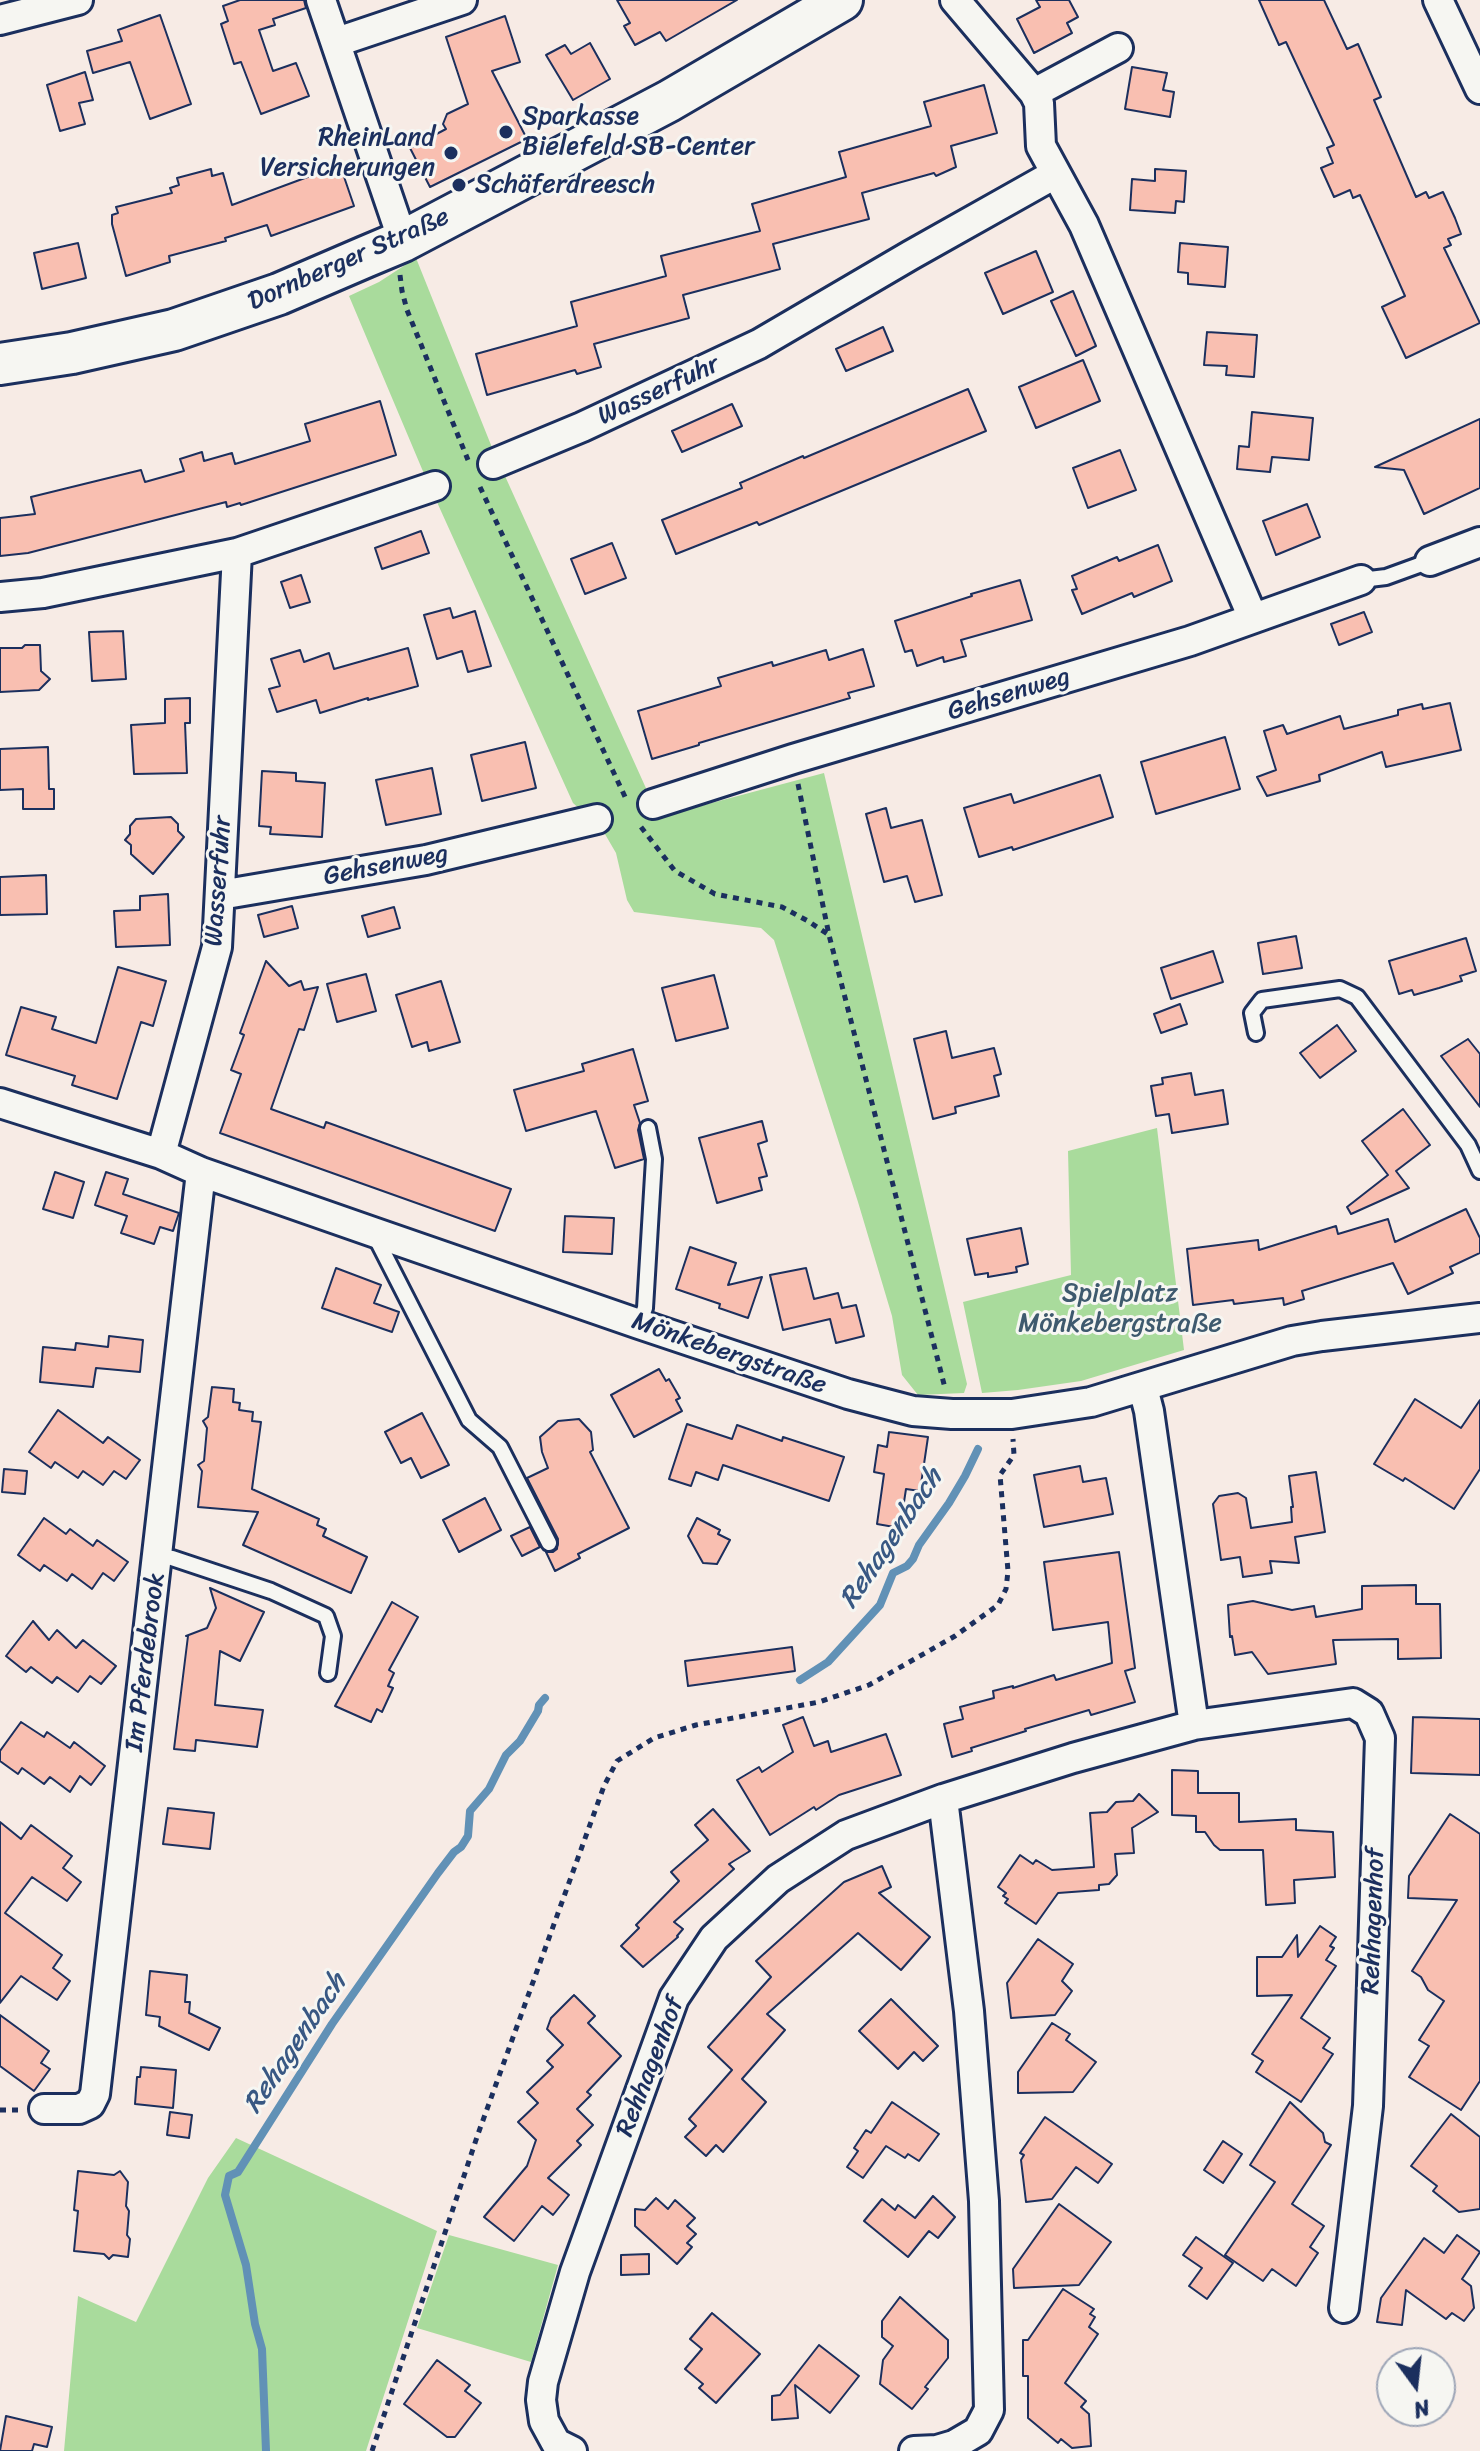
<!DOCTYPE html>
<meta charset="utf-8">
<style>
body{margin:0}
#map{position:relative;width:1480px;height:2451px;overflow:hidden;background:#f7ebe5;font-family:Sriracha,sans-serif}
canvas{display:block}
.north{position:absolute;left:1376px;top:2347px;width:80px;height:80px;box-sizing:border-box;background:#f6f6f2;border:2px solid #9ea6b7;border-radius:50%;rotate:165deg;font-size:22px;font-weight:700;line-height:32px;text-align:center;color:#1b2f5e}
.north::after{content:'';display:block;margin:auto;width:28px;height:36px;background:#1b2f5e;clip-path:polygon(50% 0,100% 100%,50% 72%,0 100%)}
</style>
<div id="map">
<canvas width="1480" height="2451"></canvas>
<div class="north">N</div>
</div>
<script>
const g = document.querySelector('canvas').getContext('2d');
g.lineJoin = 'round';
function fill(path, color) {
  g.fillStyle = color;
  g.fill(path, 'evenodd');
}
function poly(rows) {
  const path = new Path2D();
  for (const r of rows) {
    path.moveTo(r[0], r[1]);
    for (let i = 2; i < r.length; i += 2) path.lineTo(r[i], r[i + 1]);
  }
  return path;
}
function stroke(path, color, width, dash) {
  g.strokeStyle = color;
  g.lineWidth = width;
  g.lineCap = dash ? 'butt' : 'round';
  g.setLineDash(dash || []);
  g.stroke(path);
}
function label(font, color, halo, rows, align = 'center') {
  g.font = font + ' Sriracha,sans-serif';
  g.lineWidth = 6;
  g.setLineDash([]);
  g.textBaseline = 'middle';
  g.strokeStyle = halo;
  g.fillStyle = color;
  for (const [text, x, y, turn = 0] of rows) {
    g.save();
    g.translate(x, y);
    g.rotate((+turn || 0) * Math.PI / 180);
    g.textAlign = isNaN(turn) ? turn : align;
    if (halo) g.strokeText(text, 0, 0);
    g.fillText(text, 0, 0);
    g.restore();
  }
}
const green = poly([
 [416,258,491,445,659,817,824,773,967,1384,964,1393,918,1395,902,1375,892,1316,858,1202,774,940,761,928,634,912,627,900,616,853,602,829,573,803,422,469,349,296,379,282],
 [1157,1128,1184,1350,1081,1381,1018,1390,982,1393,963,1302,1071,1275,1068,1151],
 [236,2138,437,2231,366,2451,64,2451,78,2296,136,2322,208,2178],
 [449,2235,558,2265,531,2362,417,2328]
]);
const stream = poly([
 [800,1680,828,1662,880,1605,893,1573,907,1566,913,1559,919,1545,949,1503,965,1476,978,1449],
 [266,2451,262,2349,255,2324,246,2265,225,2195,229,2176,238,2172,332,2024,438,1873,454,1852,461,1847,468,1836,470,1811,489,1789,506,1755,520,1741,538,1711,539,1705,545,1698]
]);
const building = poly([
 [240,0,304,0,306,8,273,19,275,25,259,30,273,71,296,63,309,96,261,114,241,62,234,64,221,24,228,21,223,6,240,0],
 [617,0,737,0,666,41,660,32,635,45,624,26,630,23,617,0],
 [1036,0,1069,0,1078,17,1067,23,1072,33,1034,53,1017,19,1040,7,1036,0],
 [1259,0,1324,0,1347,49,1358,44,1381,97,1374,100,1416,197,1426,192,1429,198,1443,192,1455,218,1461,234,1448,239,1451,245,1444,248,1480,323,1406,358,1382,307,1405,296,1360,195,1353,198,1350,190,1334,197,1321,168,1333,163,1327,148,1334,145,1286,42,1279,45,1259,0],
 [160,15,191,104,150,119,130,62,93,73,87,51,122,41,118,30,160,15],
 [505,16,520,62,492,71,527,139,430,187,410,148,446,129,443,124,447,114,468,104,446,37,505,16],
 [590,43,610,79,573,100,546,55,565,45,571,54,590,43],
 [1132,67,1167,73,1163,90,1174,92,1170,117,1125,109,1132,67],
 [85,72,93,100,79,103,85,124,60,131,47,85,85,72],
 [984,85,997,133,951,146,956,167,936,176,934,173,862,193,869,219,773,244,780,269,683,295,689,318,594,344,601,367,577,374,575,370,487,395,476,354,577,326,571,302,666,276,661,256,760,231,752,204,846,177,839,152,931,126,924,102,984,85],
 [340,165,354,206,271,236,267,225,225,238,226,241,169,256,170,262,126,276,112,224,112,215,118,213,116,207,172,193,170,188,179,185,177,178,211,169,212,176,223,173,232,205,340,165],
 [1155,169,1186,171,1184,202,1176,201,1175,213,1130,210,1132,179,1155,181,1155,169],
 [78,243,86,278,42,289,34,253,78,243],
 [1180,243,1228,247,1225,287,1188,284,1188,273,1178,272,1180,243],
 [1036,251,1053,292,1003,314,985,273,1036,251],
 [1073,291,1096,346,1076,356,1051,301,1073,291],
 [883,327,893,351,846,371,836,349,883,327],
 [1207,332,1257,335,1254,377,1226,375,1227,366,1204,365,1207,332],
 [1083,360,1100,401,1036,428,1019,387,1083,360],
 [968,389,986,431,759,525,757,522,676,554,662,520,742,488,740,483,803,456,804,458,968,389],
 [380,401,396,455,241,505,240,503,227,507,226,502,28,553,0,556,0,518,35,514,31,497,141,470,145,482,184,471,180,459,202,452,204,461,232,453,235,464,310,441,305,424,380,401],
 [732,404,742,426,682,452,672,431,732,404],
 [1252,412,1313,418,1309,460,1272,457,1270,472,1237,469,1239,446,1249,447,1252,412],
 [1480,419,1480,488,1424,514,1404,470,1375,467,1480,419],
 [1120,450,1136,490,1088,508,1073,468,1120,450],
 [1307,504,1320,537,1276,555,1263,521,1307,504],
 [421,531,429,553,382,569,375,548,421,531],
 [612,543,626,578,585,594,571,559,612,543],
 [1158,545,1172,581,1134,597,1132,593,1082,614,1072,590,1077,589,1072,576,1117,557,1119,561,1158,545],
 [301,575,310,602,290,608,281,582,301,575],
 [1020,580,1032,620,961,640,966,656,944,662,943,657,917,666,912,650,905,652,895,621,972,596,971,594,1020,580],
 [450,608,453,618,475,611,491,666,468,672,462,651,437,659,424,615,450,608],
 [1364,612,1372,632,1339,645,1331,624,1364,612],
 [123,631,126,679,92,681,89,632,123,631],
 [25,645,40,645,41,671,50,679,39,690,0,692,0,648,22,648,25,645],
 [408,648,418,686,368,700,368,698,320,713,316,700,277,712,269,689,280,686,271,659,300,650,304,662,329,653,334,669,408,648],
 [863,649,874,686,848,693,850,698,699,743,699,745,652,759,638,711,721,686,718,678,772,662,773,666,826,650,829,660,863,649],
 [190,698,190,723,185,723,187,773,134,774,131,725,165,723,165,699,190,698],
 [1450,703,1461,750,1386,767,1382,752,1319,775,1320,781,1267,796,1257,777,1276,770,1264,731,1283,725,1287,734,1340,716,1344,729,1398,715,1398,710,1422,704,1423,709,1450,703],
 [1225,737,1240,789,1156,814,1141,762,1225,737],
 [525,742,536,788,482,801,471,755,525,742],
 [48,747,49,789,54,789,54,809,23,809,23,789,0,790,0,749,48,747],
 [432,768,441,814,386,825,376,780,432,768],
 [262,771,296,773,296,781,325,783,322,837,270,834,271,827,259,826,262,771],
 [1100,775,1113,817,1013,850,1012,847,979,857,964,808,1011,794,1014,803,1100,775],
 [886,808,891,828,922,820,942,895,915,902,907,876,884,882,866,814,886,808],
 [171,817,178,824,178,831,184,837,153,874,131,854,131,845,125,840,130,834,130,826,136,819,171,817],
 [46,875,47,914,0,915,0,877,46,875],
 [168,894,170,945,116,947,114,911,140,910,140,896,168,894],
 [292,906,298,928,264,937,258,915,292,906],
 [394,907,400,928,368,937,362,916,394,907],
 [1296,936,1302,968,1263,974,1258,943,1296,936],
 [1466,938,1476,971,1460,976,1462,981,1439,988,1414,995,1412,990,1399,994,1389,961,1466,938],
 [1213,951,1223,982,1171,999,1161,968,1213,951],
 [266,961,289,986,301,981,304,990,318,987,304,1030,299,1029,271,1109,324,1128,326,1122,511,1189,495,1231,220,1133,241,1074,231,1070,244,1035,240,1033,266,961],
 [118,967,166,981,153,1026,141,1022,117,1099,72,1085,75,1076,6,1055,21,1007,56,1017,52,1029,96,1043,118,967],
 [366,974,376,1011,337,1022,327,984,366,974],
 [714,975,728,1028,676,1041,662,988,714,975],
 [441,981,460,1042,429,1051,427,1042,412,1047,396,995,441,981],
 [1180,1004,1187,1024,1161,1033,1154,1014,1180,1004],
 [1337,1025,1356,1051,1320,1078,1300,1053,1337,1025],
 [946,1031,952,1058,994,1048,1001,1074,994,1076,999,1096,955,1107,956,1113,933,1119,914,1039,946,1031],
 [1468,1039,1480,1054,1480,1107,1441,1056,1468,1039],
 [633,1049,648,1101,634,1105,640,1123,638,1130,644,1159,615,1168,596,1111,526,1131,514,1090,584,1071,582,1064,633,1049],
 [1191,1073,1195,1095,1223,1090,1228,1124,1172,1133,1169,1114,1156,1116,1151,1086,1163,1084,1162,1078,1191,1073],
 [1403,1109,1430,1145,1396,1171,1409,1188,1351,1214,1347,1207,1388,1175,1362,1141,1403,1109],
 [762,1121,767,1141,758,1144,767,1176,759,1178,762,1190,717,1203,699,1138,762,1121],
 [55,1172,84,1182,73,1218,43,1209,55,1172],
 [106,1172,128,1179,123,1194,179,1213,173,1231,160,1227,154,1244,121,1233,127,1216,95,1205,106,1172],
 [1466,1209,1480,1238,1480,1253,1450,1267,1453,1273,1408,1294,1393,1263,1302,1291,1304,1299,1284,1305,1283,1298,1234,1304,1233,1300,1193,1305,1187,1249,1258,1240,1259,1250,1336,1226,1338,1234,1388,1219,1395,1242,1466,1209],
 [565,1216,614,1218,612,1254,563,1252,565,1216],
 [1021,1228,1028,1264,1016,1267,1017,1272,988,1277,988,1273,975,1275,967,1239,1021,1228],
 [690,1247,736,1263,728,1285,762,1277,748,1318,719,1308,720,1304,676,1289,690,1247],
 [336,1268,381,1285,374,1303,399,1312,392,1332,322,1308,336,1268],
 [806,1268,814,1299,838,1293,842,1308,856,1305,864,1336,836,1343,830,1319,783,1330,770,1275,806,1268],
 [109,1336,143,1340,140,1372,96,1368,93,1387,40,1382,43,1347,75,1350,76,1343,108,1347,109,1336],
 [659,1369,666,1381,669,1379,680,1398,676,1400,682,1411,634,1437,611,1395,659,1369],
 [212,1387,234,1389,233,1402,240,1403,239,1410,253,1412,252,1421,261,1422,252,1489,319,1519,317,1525,326,1529,323,1536,367,1557,351,1593,243,1545,258,1512,198,1507,202,1471,198,1465,204,1461,207,1428,203,1421,208,1417,212,1387],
 [1415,1399,1461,1428,1480,1400,1480,1469,1454,1509,1405,1478,1403,1481,1374,1464,1415,1399],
 [58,1410,103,1443,108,1437,140,1460,126,1479,114,1471,103,1485,83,1471,78,1478,55,1462,51,1468,29,1452,58,1410],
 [422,1413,449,1465,421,1478,411,1458,401,1463,385,1432,422,1413],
 [579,1419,591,1432,593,1450,590,1452,629,1528,578,1554,580,1558,555,1571,546,1552,553,1552,557,1549,558,1539,527,1478,548,1468,542,1452,540,1437,558,1421,579,1419],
 [687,1424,732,1439,737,1425,782,1441,783,1437,844,1457,829,1501,723,1465,718,1480,696,1472,691,1486,669,1479,687,1424],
 [889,1432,928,1437,920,1491,906,1489,900,1528,877,1524,884,1474,874,1472,878,1445,887,1447,889,1432],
 [1080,1466,1083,1482,1106,1478,1113,1514,1044,1527,1034,1475,1080,1466],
 [4,1469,27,1471,25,1494,2,1492,4,1469],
 [1316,1472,1325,1532,1295,1537,1299,1563,1270,1561,1272,1573,1243,1577,1240,1557,1221,1560,1213,1504,1219,1496,1238,1493,1246,1498,1251,1528,1292,1522,1291,1507,1293,1507,1289,1476,1316,1472],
 [485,1498,501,1530,459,1552,443,1520,485,1498],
 [44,1518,66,1534,70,1529,93,1546,97,1540,128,1562,114,1581,103,1573,92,1589,72,1574,67,1581,44,1565,40,1571,18,1555,44,1518],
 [697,1518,720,1530,718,1534,730,1540,717,1564,703,1563,688,1536,697,1518],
 [530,1527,540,1547,522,1556,511,1536,530,1527],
 [1119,1552,1135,1668,1125,1671,1135,1702,1091,1715,1089,1710,1025,1729,1026,1731,971,1748,972,1751,952,1757,944,1724,963,1719,960,1707,994,1698,993,1691,1013,1686,1013,1688,1054,1675,1056,1680,1112,1663,1108,1622,1053,1630,1044,1562,1119,1552],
 [1416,1585,1416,1604,1440,1604,1441,1658,1398,1659,1398,1639,1333,1640,1336,1664,1268,1674,1252,1652,1235,1655,1232,1636,1230,1637,1228,1605,1253,1601,1292,1610,1314,1606,1316,1617,1362,1609,1362,1586,1416,1585],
 [210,1588,264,1612,240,1661,220,1651,215,1705,263,1710,257,1747,196,1740,195,1751,174,1749,188,1636,186,1636,207,1628,216,1608,210,1588],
 [392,1602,418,1617,389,1670,394,1673,388,1686,393,1688,382,1712,377,1709,371,1722,335,1706,392,1602],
 [33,1621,49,1640,57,1630,76,1648,83,1640,116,1666,101,1684,90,1676,78,1692,57,1677,52,1683,31,1667,26,1672,6,1656,33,1621],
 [792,1647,795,1671,688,1686,685,1661,792,1647],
 [803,1717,814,1746,828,1741,831,1752,886,1734,901,1775,839,1795,816,1810,814,1807,770,1835,737,1780,759,1767,762,1772,793,1752,783,1725,803,1717],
 [1413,1717,1480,1719,1480,1775,1411,1773,1413,1717],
 [21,1722,44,1737,47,1732,70,1748,74,1742,105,1766,91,1785,80,1776,70,1792,50,1777,44,1784,22,1768,18,1774,0,1761,0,1751,21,1722],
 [1172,1770,1198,1771,1198,1793,1239,1793,1239,1822,1296,1819,1296,1830,1333,1832,1335,1877,1294,1880,1295,1903,1266,1905,1263,1850,1220,1850,1214,1845,1205,1832,1196,1832,1196,1816,1172,1815,1172,1770],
 [1139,1794,1158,1812,1132,1828,1134,1853,1115,1854,1117,1875,1109,1884,1099,1885,1099,1890,1058,1893,1036,1924,1005,1903,1008,1899,1003,1896,1006,1893,998,1887,1020,1855,1033,1864,1036,1860,1052,1870,1094,1867,1090,1813,1107,1812,1116,1802,1133,1801,1139,1794],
 [168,1808,214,1813,210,1849,163,1844,168,1808],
 [713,1809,750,1851,729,1864,734,1869,674,1922,683,1929,677,1936,678,1937,643,1967,621,1946,639,1928,636,1925,679,1881,671,1872,708,1840,695,1825,713,1809],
 [1450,1814,1480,1834,1480,2081,1461,2110,1409,2077,1429,2046,1419,2040,1444,2001,1428,1990,1421,1977,1412,1971,1457,1900,1408,1898,1409,1876,1450,1814],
 [0,1822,21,1839,31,1825,72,1856,63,1868,81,1882,67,1901,32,1877,5,1913,62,1955,53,1968,70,1981,57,2000,21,1976,0,2003,0,1822],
 [882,1866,891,1887,879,1893,930,1937,901,1970,858,1933,767,2014,785,2030,742,2079,766,2102,723,2152,716,2145,706,2156,685,2137,696,2126,689,2119,732,2070,708,2047,771,1977,756,1961,844,1882,882,1866],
 [1320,1926,1336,1937,1330,1946,1334,1948,1326,1960,1336,1966,1301,2018,1330,2038,1323,2048,1333,2054,1301,2102,1256,2072,1263,2061,1252,2054,1292,1995,1257,1996,1257,1957,1282,1957,1297,1935,1298,1957,1320,1926],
 [1038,1939,1073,1964,1062,1981,1072,1991,1055,2015,1011,2018,1007,1983,1038,1939],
 [150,1971,187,1975,185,2002,190,2002,189,2013,220,2028,209,2050,159,2026,160,2017,146,2015,150,1971],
 [574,1995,595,2016,588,2023,621,2056,587,2092,591,2095,577,2109,593,2125,577,2141,581,2145,548,2178,569,2195,553,2215,542,2206,514,2241,484,2217,527,2166,536,2140,518,2122,538,2103,527,2092,553,2067,547,2061,563,2045,547,2029,551,2018,574,1995],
 [891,1999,938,2046,923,2061,914,2052,898,2069,859,2031,891,1999],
 [0,2015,49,2051,41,2063,50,2069,34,2091,0,2066,0,2015],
 [1052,2023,1070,2034,1066,2040,1096,2062,1073,2092,1018,2093,1018,2072,1052,2023],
 [141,2067,176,2070,173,2108,135,2104,137,2077,140,2077,141,2067],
 [892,2102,939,2134,919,2161,908,2154,905,2158,886,2146,863,2178,847,2167,858,2151,854,2148,866,2130,871,2133,892,2102],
 [1290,2102,1323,2133,1325,2142,1331,2145,1292,2204,1324,2226,1310,2247,1318,2253,1296,2286,1272,2269,1263,2281,1225,2255,1275,2182,1250,2165,1290,2102],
 [170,2112,192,2115,189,2138,167,2135,170,2112],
 [1451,2114,1480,2137,1480,2209,1459,2212,1433,2191,1437,2186,1411,2166,1451,2114],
 [1045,2117,1112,2164,1098,2183,1076,2167,1052,2199,1026,2202,1021,2160,1024,2155,1020,2153,1045,2117],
 [1223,2141,1242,2154,1223,2183,1204,2170,1223,2141],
 [78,2171,114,2175,120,2171,128,2182,126,2206,129,2211,127,2235,130,2239,128,2257,113,2255,109,2259,104,2254,74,2251,78,2211,74,2210,78,2171],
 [933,2196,955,2217,938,2238,929,2231,908,2257,864,2221,882,2199,895,2210,898,2205,915,2218,933,2196],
 [656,2198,668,2209,675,2200,695,2218,687,2226,696,2234,687,2243,692,2247,677,2264,635,2226,635,2209,645,2210,656,2198],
 [1059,2204,1111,2242,1079,2285,1014,2288,1013,2269,1059,2204],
 [1457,2235,1480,2252,1462,2279,1471,2286,1474,2308,1464,2321,1452,2313,1446,2319,1406,2290,1402,2325,1377,2322,1381,2298,1424,2238,1444,2253,1457,2235],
 [1196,2237,1233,2263,1207,2299,1189,2286,1202,2268,1183,2255,1196,2237],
 [649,2254,649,2274,621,2275,621,2255,649,2254],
 [1063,2289,1094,2309,1090,2314,1095,2317,1089,2327,1098,2334,1065,2383,1086,2401,1081,2407,1089,2414,1091,2446,1072,2448,1061,2439,1058,2443,1028,2418,1028,2376,1023,2376,1023,2340,1028,2340,1063,2289],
 [900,2297,948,2340,948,2358,925,2387,928,2389,912,2409,880,2384,883,2360,893,2346,882,2337,882,2321,900,2297],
 [712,2313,760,2354,716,2403,699,2388,703,2384,685,2369,702,2349,690,2339,712,2313],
 [819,2345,859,2376,830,2413,795,2385,798,2418,772,2420,772,2396,780,2395,819,2345],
 [437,2360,470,2385,465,2391,481,2403,455,2437,447,2437,404,2404,437,2360],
 [6,2416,52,2427,47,2447,34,2444,32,2451,0,2451,6,2416]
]);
const path = poly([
 [400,275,402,291,407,310,468,460],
 [480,487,627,801],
 [798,784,829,935,945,1388],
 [641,827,675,871,715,894,782,907,808,921,829,935],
 [0,2110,19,2110],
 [372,2451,478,2134,604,1786,617,1761,654,1738,696,1725,819,1702,869,1685,955,1636,998,1605,1006,1589,1008,1571,1000,1475,1014,1455,1013,1439]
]);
const service = poly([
 [1361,580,1386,577,1430,561],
 [1256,1033,1252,1013,1262,1000,1340,989,1357,997,1468,1145,1480,1171],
 [375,1236,469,1420,500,1447,549,1543],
 [639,1324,645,1308,654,1159,648,1128],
 [158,1556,172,1558,271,1591,326,1616,333,1636,328,1673]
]);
const minor = poly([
 [321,0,403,241],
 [955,0,1034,93,1039,103,1041,146,1084,225,1253,618],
 [1438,0,1480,89],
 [0,20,78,0],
 [337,42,462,0],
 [1034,93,1118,48],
 [493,464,582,427,759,344,911,255,1055,174],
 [1430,561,1480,542],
 [0,597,43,593,237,553,435,486],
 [653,804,793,759,1190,641,1361,580],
 [220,895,426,860,597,819],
 [0,1103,161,1154,201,1172,373,1232,639,1324,848,1394,913,1411,952,1414,1012,1414,1091,1402,1292,1341,1322,1336,1480,1318],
 [161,1154,217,947,237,553],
 [1143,1388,1149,1411,1194,1725],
 [44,2109,79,2109,90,2104,95,2094,201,1172],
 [572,2451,556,2443,544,2421,541,2400,543,2382,575,2272,674,1998,714,1938,778,1879,846,1835,943,1799,1073,1758,1194,1725,1353,1703,1369,1713,1380,1738,1368,2106,1344,2308],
 [914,2451,937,2450,954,2445,978,2431,989,2410,984,2201,969,2011,943,1799]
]);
const secondary = poly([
 [0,364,72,353,174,330,279,294,365,257,403,241,669,101,842,0]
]);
const markers = [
 [506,132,8,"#1b2f5e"],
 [451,153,8,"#1b2f5e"],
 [459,185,8,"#1b2f5e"]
];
const poiNames = [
 ["Sparkasse",522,117],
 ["Bielefeld SB-Center",522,147],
 ["RheinLand",435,138,"right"],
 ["Versicherungen",435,168,"right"],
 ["Schäferdreesch",475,185]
];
const streetNames = [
 ["Dornberger Straße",349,260,-24],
 ["Wasserfuhr",659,391,-25],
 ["Gehsenweg",1009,695,-17],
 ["Gehsenweg",386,866,-11],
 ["Wasserfuhr",219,881,-86],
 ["Mönkebergstraße",729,1354,19],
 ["Im Pferdebrook",146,1662,-83],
 ["Rehhagenhof",1374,1921,-88],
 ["Rehhagenhof",651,2067,-69]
];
const parkNames = [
 ["Spielplatz",1120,1294],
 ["Mönkebergstraße",1120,1324]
];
const waterNames = [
 ["Rehagenbach",892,1539,-56],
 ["Rehagenbach",296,2044,-56]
];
fill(green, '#a9db9c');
stroke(stream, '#6191b6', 8);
fill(building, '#f9bfb1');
stroke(building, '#1b2f5e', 2);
stroke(service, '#1b2f5e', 20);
stroke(minor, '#1b2f5e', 34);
stroke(secondary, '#1b2f5e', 46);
stroke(path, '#1b2f5e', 5, [6, 6]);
stroke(service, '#f6f6f2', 14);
stroke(minor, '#f6f6f2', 28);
stroke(secondary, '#f6f6f2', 40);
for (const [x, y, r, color] of markers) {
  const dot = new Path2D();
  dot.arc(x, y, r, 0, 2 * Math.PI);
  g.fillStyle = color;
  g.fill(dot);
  stroke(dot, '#f6f6f2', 3);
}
label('26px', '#1b2f5e', '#f6f6f2', poiNames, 'left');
label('26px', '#1b2f5e', '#f6f6f2', streetNames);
label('26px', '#3e5a6e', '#f6f6f2', parkNames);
label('italic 28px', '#385883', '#f6f6f2', waterNames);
</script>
